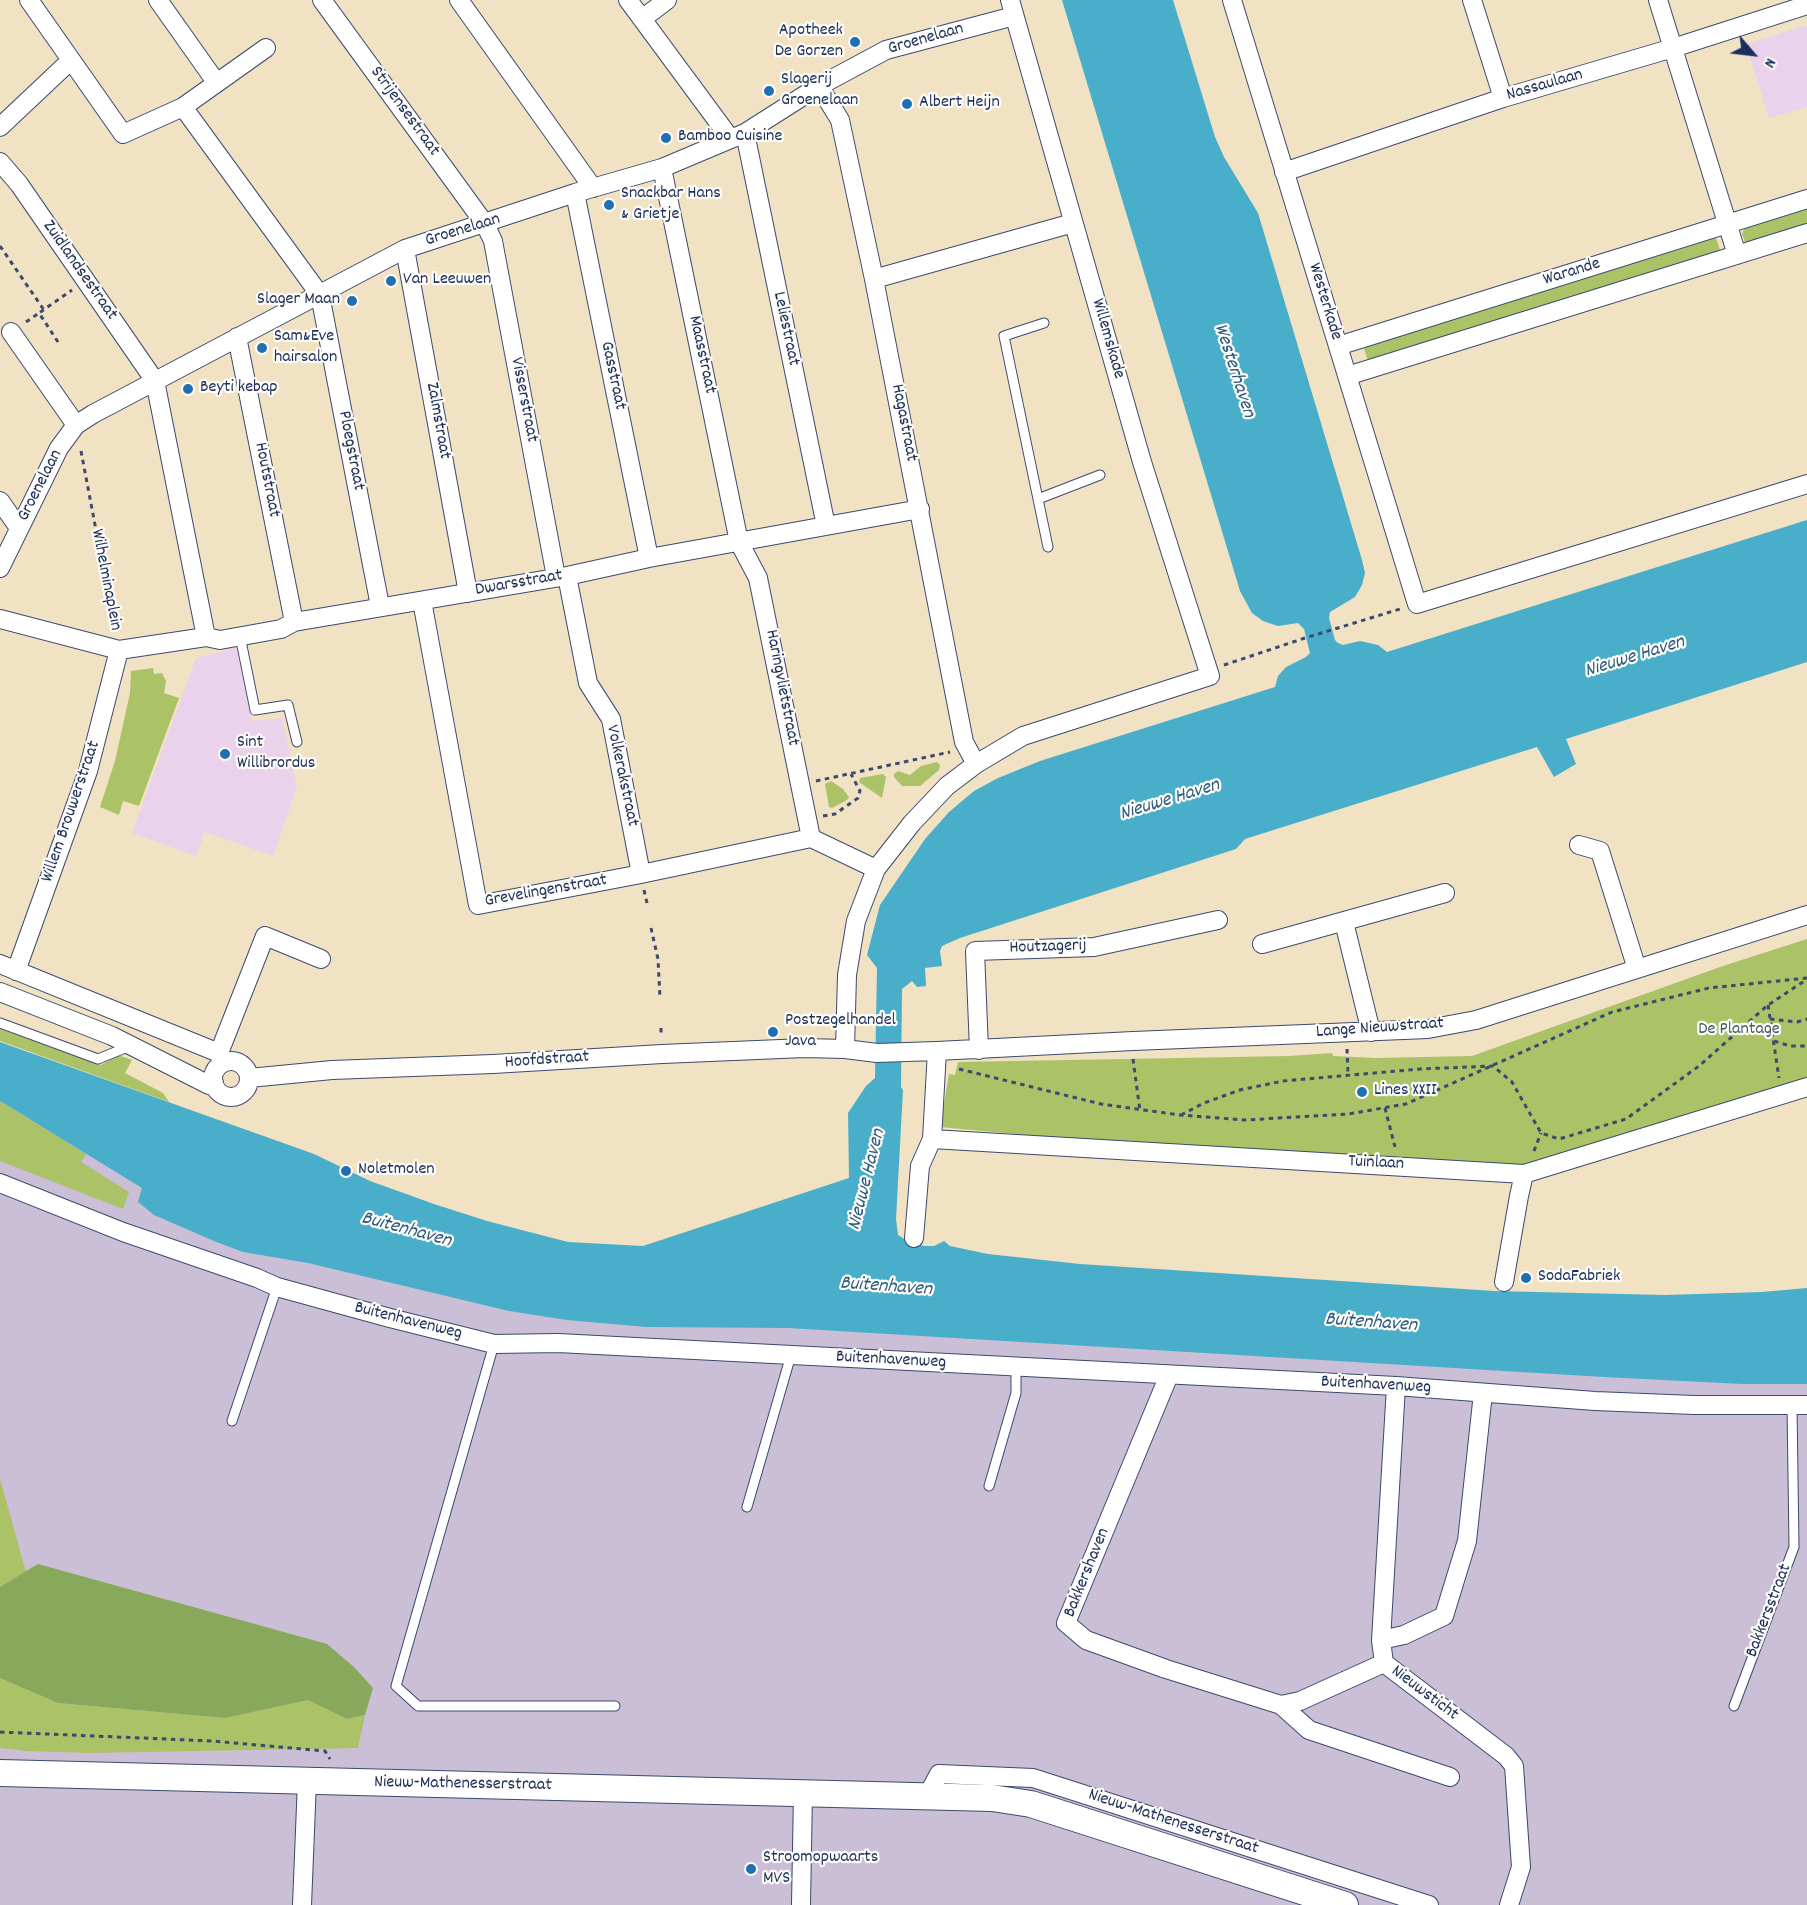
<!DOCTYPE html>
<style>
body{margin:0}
#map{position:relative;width:1807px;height:1905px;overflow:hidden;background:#f1e2c4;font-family:Dekko,sans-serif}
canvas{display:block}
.north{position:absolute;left:1723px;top:24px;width:60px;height:60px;-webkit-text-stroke:4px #fdfcf7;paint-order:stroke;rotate:118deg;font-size:16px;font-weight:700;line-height:24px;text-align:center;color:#1b2f5e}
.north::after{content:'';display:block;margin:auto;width:21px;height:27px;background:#1b2f5e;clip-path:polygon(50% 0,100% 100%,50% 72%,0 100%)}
</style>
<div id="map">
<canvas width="1807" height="1905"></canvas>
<div class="north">N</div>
</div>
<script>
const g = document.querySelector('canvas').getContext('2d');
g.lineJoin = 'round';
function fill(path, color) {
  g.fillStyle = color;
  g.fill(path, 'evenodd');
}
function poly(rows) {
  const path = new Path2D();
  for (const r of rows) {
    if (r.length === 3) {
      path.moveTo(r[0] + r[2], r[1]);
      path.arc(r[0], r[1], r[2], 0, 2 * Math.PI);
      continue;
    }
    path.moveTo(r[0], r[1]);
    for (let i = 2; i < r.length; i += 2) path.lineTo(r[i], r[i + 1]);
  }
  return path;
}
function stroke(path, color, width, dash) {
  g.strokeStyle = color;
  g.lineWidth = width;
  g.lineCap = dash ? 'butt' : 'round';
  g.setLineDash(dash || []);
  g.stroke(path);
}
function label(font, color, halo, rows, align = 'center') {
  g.font = font + ' Dekko,sans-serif';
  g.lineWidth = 4.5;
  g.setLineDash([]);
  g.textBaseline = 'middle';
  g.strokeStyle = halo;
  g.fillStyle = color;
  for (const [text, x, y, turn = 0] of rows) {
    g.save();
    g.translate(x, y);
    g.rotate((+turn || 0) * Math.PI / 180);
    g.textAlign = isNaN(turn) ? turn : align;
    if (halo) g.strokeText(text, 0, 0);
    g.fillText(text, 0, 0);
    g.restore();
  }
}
const built = poly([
 [1807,25,1807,107,1769,118,1746,44],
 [236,648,252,721,282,718,297,787,273,856,205,832,196,856,132,833,196,658]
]);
const industrial = poly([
 [0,1113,570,1280,1807,1330,1807,1905,0,1905]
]);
const green = poly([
 [1807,205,1807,227,1748,244,1745,242,1742,234,1745,226],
 [1715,235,1721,253,1369,364,1363,345],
 [153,668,154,674,162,673,166,681,164,693,179,698,139,806,123,801,119,815,100,807,115,761,130,693,131,671],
 [937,762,940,765,939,770,920,786,902,786,894,777,894,774,898,771,910,775,921,766],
 [883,774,886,777,882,798,859,782,860,778],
 [831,781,843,789,849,797,847,800,832,808,829,807,825,784],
 [1807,939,1807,1080,1529,1170,1058,1138,940,1127,949,1074,955,1075,958,1062,1290,1056,1332,1053,1333,1056,1376,1058,1472,1056,1720,967],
 [0,1027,101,1065,118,1055,132,1060,125,1073,163,1093,169,1102,0,1041],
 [0,1101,86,1154,81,1162,129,1192,123,1209,0,1161],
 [0,1479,26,1572,0,1587],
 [0,1678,58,1703,225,1718,308,1700,347,1719,365,1715,358,1748,90,1753,27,1751,0,1748]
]);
const forest = poly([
 [38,1564,327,1644,354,1667,373,1688,365,1715,347,1719,308,1700,225,1718,58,1703,0,1678,0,1587]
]);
const water = poly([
 [1062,0,1173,0,1215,137,1224,157,1258,213,1362,560,1365,573,1362,585,1355,597,1330,612,1329,618,1335,640,1338,643,1343,645,1360,641,1378,645,1387,652,1807,520,1807,662,1566,739,1576,764,1554,777,1537,747,1245,839,1236,849,960,938,942,946,940,951,942,966,925,968,926,986,917,987,912,981,902,989,901,1087,903,1090,896,1219,898,1235,906,1240,924,1246,934,1246,944,1241,950,1246,988,1254,1080,1264,1494,1291,1665,1295,1762,1292,1807,1288,1807,1384,1742,1384,1604,1377,788,1328,646,1327,567,1320,509,1311,308,1263,243,1252,214,1241,154,1215,138,1202,142,1188,0,1101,0,1042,314,1154,370,1181,434,1204,487,1221,568,1242,643,1246,849,1178,848,1113,866,1086,875,1078,877,968,867,955,880,905,925,839,949,812,974,791,998,778,1040,761,1275,687,1278,676,1286,667,1306,657,1310,653,1304,629,1298,623,1278,626,1263,621,1252,613,1240,591]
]);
const path = poly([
 [0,246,44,310],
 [26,322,39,313],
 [58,342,39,313,72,290],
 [81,451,115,630],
 [1224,665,1305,638,1400,609],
 [816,781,950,752],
 [823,816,835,814,858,798,860,791,851,774],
 [644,890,647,903],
 [651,928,658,959,660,998],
 [1768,1005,1779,1078],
 [1770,1019,1797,1022,1807,1019],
 [661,1028,661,1037],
 [1774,1041,1790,1046,1807,1046],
 [1347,1049,1348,1074],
 [1133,1059,1140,1111],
 [959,1069,1101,1104,1180,1115,1245,1120,1348,1114,1406,1104,1612,1012,1709,988,1807,978],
 [1385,1108,1395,1147],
 [1181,1115,1204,1103,1240,1090,1283,1081,1420,1069,1493,1066,1512,1082,1541,1133,1559,1139,1626,1119,1699,1066,1768,1005,1806,980],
 [1534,1151,1541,1133],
 [0,1732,212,1741,325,1751,330,1759]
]);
const lane = poly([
 [1044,323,1004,336,1048,547],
 [1038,499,1100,475],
 [240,636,255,710,288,705,297,742],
 [0,1023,98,1059,130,1046],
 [494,1344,396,1686,418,1706,615,1706],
 [232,1421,277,1287],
 [989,1486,1016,1393,1016,1367],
 [747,1507,791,1355],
 [1734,1706,1794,1547,1792,1405]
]);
const street = poly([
 [29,0,123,134,183,107,266,48],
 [158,0,216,82],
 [322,0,485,224,493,241,556,577],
 [459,0,593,188],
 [628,0,730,138],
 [1232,0,1417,604,1807,484],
 [1472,0,1503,98],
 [1658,0,1737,255],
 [642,19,667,0],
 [819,86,840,120,874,279,964,742,976,764],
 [183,107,320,295,380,606],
 [0,127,70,61],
 [745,133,826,526],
 [0,162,19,184,155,381,206,637],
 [662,168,739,542,758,578,811,838],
 [1284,172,1503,98,1673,48,1807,5],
 [575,193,649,558],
 [405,249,468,593],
 [874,279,1073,223],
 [11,332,76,425],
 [237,337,294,622],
 [1338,346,1807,199],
 [1347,376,1807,233],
 [0,501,19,528],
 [0,568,59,448,76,425,93,414,405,249,575,193,662,168,745,133,819,86,886,50,1014,16],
 [567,576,588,683,611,719,641,874],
 [422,601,478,905,641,874,811,838],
 [0,619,119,650,206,637,220,640,281,629,294,622,567,576,649,558,920,509],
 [811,838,876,869],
 [1579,845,1600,851,1637,969],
 [1344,922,1371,1032],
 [1262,944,1445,893],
 [0,964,219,1053,223,1063],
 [16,971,88,771,119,650],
 [0,992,112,1036,209,1085,214,1083],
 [845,1049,847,975,856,921,876,869,912,823,947,786,976,764,1023,736,1210,676,1142,462,1010,0],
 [979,1050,975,951,1094,947,1218,920],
 [219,1053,265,936,321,959],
 [231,1079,18],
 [249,1078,332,1070,493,1064,662,1054,805,1048,845,1049,877,1053,937,1051,1133,1041,1428,1029,1476,1020,1807,915],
 [932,1139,1524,1174,1807,1087],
 [0,1183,123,1232,257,1278,277,1287,390,1318,494,1344,558,1343,1396,1386,1595,1401,1694,1405,1807,1405],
 [914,1238,920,1166,932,1139,937,1051],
 [1504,1282,1519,1196,1524,1174],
 [1169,1375,1066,1623,1086,1640,1166,1669,1281,1705,1309,1730,1450,1777],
 [1396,1386,1381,1640,1384,1663,1506,1756,1514,1766,1521,1867,1509,1905],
 [1381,1640,1404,1635,1444,1616,1467,1541,1483,1393],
 [1281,1705,1300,1701,1384,1663],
 [926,1798,939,1774,1033,1778,1429,1905],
 [302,1905,307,1781],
 [801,1905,803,1793]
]);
const secondary = poly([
 [0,1773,992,1798,1031,1804,1345,1905]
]);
const markers = [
 [855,42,6,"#1f6fb2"],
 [769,91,6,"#1f6fb2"],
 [907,104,6,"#1f6fb2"],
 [666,138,6,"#1f6fb2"],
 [609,205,6,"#1f6fb2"],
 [391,281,6,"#1f6fb2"],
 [352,301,6,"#1f6fb2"],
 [262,348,6,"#1f6fb2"],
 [188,389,6,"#1f6fb2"],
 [225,754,6,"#1f6fb2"],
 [773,1032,6,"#1f6fb2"],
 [1362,1092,6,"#1f6fb2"],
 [346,1171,6,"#1f6fb2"],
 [1526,1278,6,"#1f6fb2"],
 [751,1869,6,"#1f6fb2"]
];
const poiNames = [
 ["Apotheek",843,32,"right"],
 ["De Gorzen",843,53,"right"],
 ["Slagerij",781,81],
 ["Groenelaan",781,102],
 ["Albert Heijn",919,104],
 ["Bamboo Cuisine",678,138],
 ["Snackbar Hans",621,195],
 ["& Grietje",621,216],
 ["Van Leeuwen",403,281],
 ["Slager Maan",340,301,"right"],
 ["Sam&Eve",274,338],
 ["hairsalon",274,359],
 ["Beyti kebap",200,389],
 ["Sint",237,744],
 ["Willibrordus",237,765],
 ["Postzegelhandel",785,1022],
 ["Java",785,1043],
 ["Lines XXII",1374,1092],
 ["Noletmolen",358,1171],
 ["SodaFabriek",1538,1278],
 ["Stroomopwaarts",763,1859],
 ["MVS",763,1880]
];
const streetNames = [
 ["Groenelaan",926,40,-16],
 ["Nassaulaan",1545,86,-16],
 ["Strijensestraat",404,112,54],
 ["Groenelaan",463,231,-17],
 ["Zuidlandsestraat",79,271,55],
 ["Warande",1572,273,-17],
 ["Westerkade",1324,302,73],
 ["Leliestraat",785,329,78],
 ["Willemskade",1107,339,74],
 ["Maasstraat",701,355,78],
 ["Gasstraat",612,376,78],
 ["Visserstraat",523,400,79],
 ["Zalmstraat",437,421,80],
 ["Hagastraat",903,423,79],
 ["Ploegstraat",350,451,79],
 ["Houtstraat",266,480,79],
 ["Groenelaan",41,486,-63],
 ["Wilhelminaplein",105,580,79],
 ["Dwarsstraat",519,584,-10],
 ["Haringvlietstraat",781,688,79],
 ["Volkerakstraat",621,776,78],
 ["Willem Brouwerstraat",72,812,-71],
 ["Grevelingenstraat",546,892,-10],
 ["Houtzagerij",1048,948,-2],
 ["Lange Nieuwstraat",1380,1029,-4],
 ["Hoofdstraat",547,1061,-4],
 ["Tuinlaan",1376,1164,3],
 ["Buitenhavenweg",408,1322,14],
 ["Buitenhavenweg",891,1361,3],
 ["Buitenhavenweg",1376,1386,3],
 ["Bakkershaven",1088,1573,-68],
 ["Bakkersstraat",1770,1611,-69],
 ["Nieuwsticht",1424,1694,37],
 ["Nieuw-Mathenesserstraat",463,1785,1],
 ["Nieuw-Mathenesserstraat",1173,1823,18]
];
const parkNames = [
 ["De Plantage",1739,1031]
];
const waterNames = [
 ["Westerhaven",1233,371,72],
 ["Nieuwe Haven",1635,658,-17],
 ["Nieuwe Haven",1170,801,-17],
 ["Nieuwe Haven",868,1180,-76],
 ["Buitenhaven",406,1231,15],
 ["Buitenhaven",886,1288,4],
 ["Buitenhaven",1371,1324,4]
];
fill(built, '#ead1ec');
fill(industrial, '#cabfd6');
fill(green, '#abc267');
fill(forest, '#88a85c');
fill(water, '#49aec9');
stroke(lane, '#3b4a6d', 11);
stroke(street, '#3b4a6d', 20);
stroke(secondary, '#3b4a6d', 28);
stroke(path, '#3b4a6d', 3, [4.5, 4.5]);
stroke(lane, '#fff', 9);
stroke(street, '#fff', 18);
stroke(secondary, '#fff', 26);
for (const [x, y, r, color] of markers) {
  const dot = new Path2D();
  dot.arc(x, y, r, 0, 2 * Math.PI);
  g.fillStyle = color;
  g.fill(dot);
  stroke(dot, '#fdfcf7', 2);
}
label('18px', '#1b2f5e', '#fdfcf7', poiNames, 'left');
label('18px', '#1b2f5e', '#fdfcf7', streetNames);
label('18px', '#465b61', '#fdfcf7', parkNames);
label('italic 20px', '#2b5b83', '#fdfcf7', waterNames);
</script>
